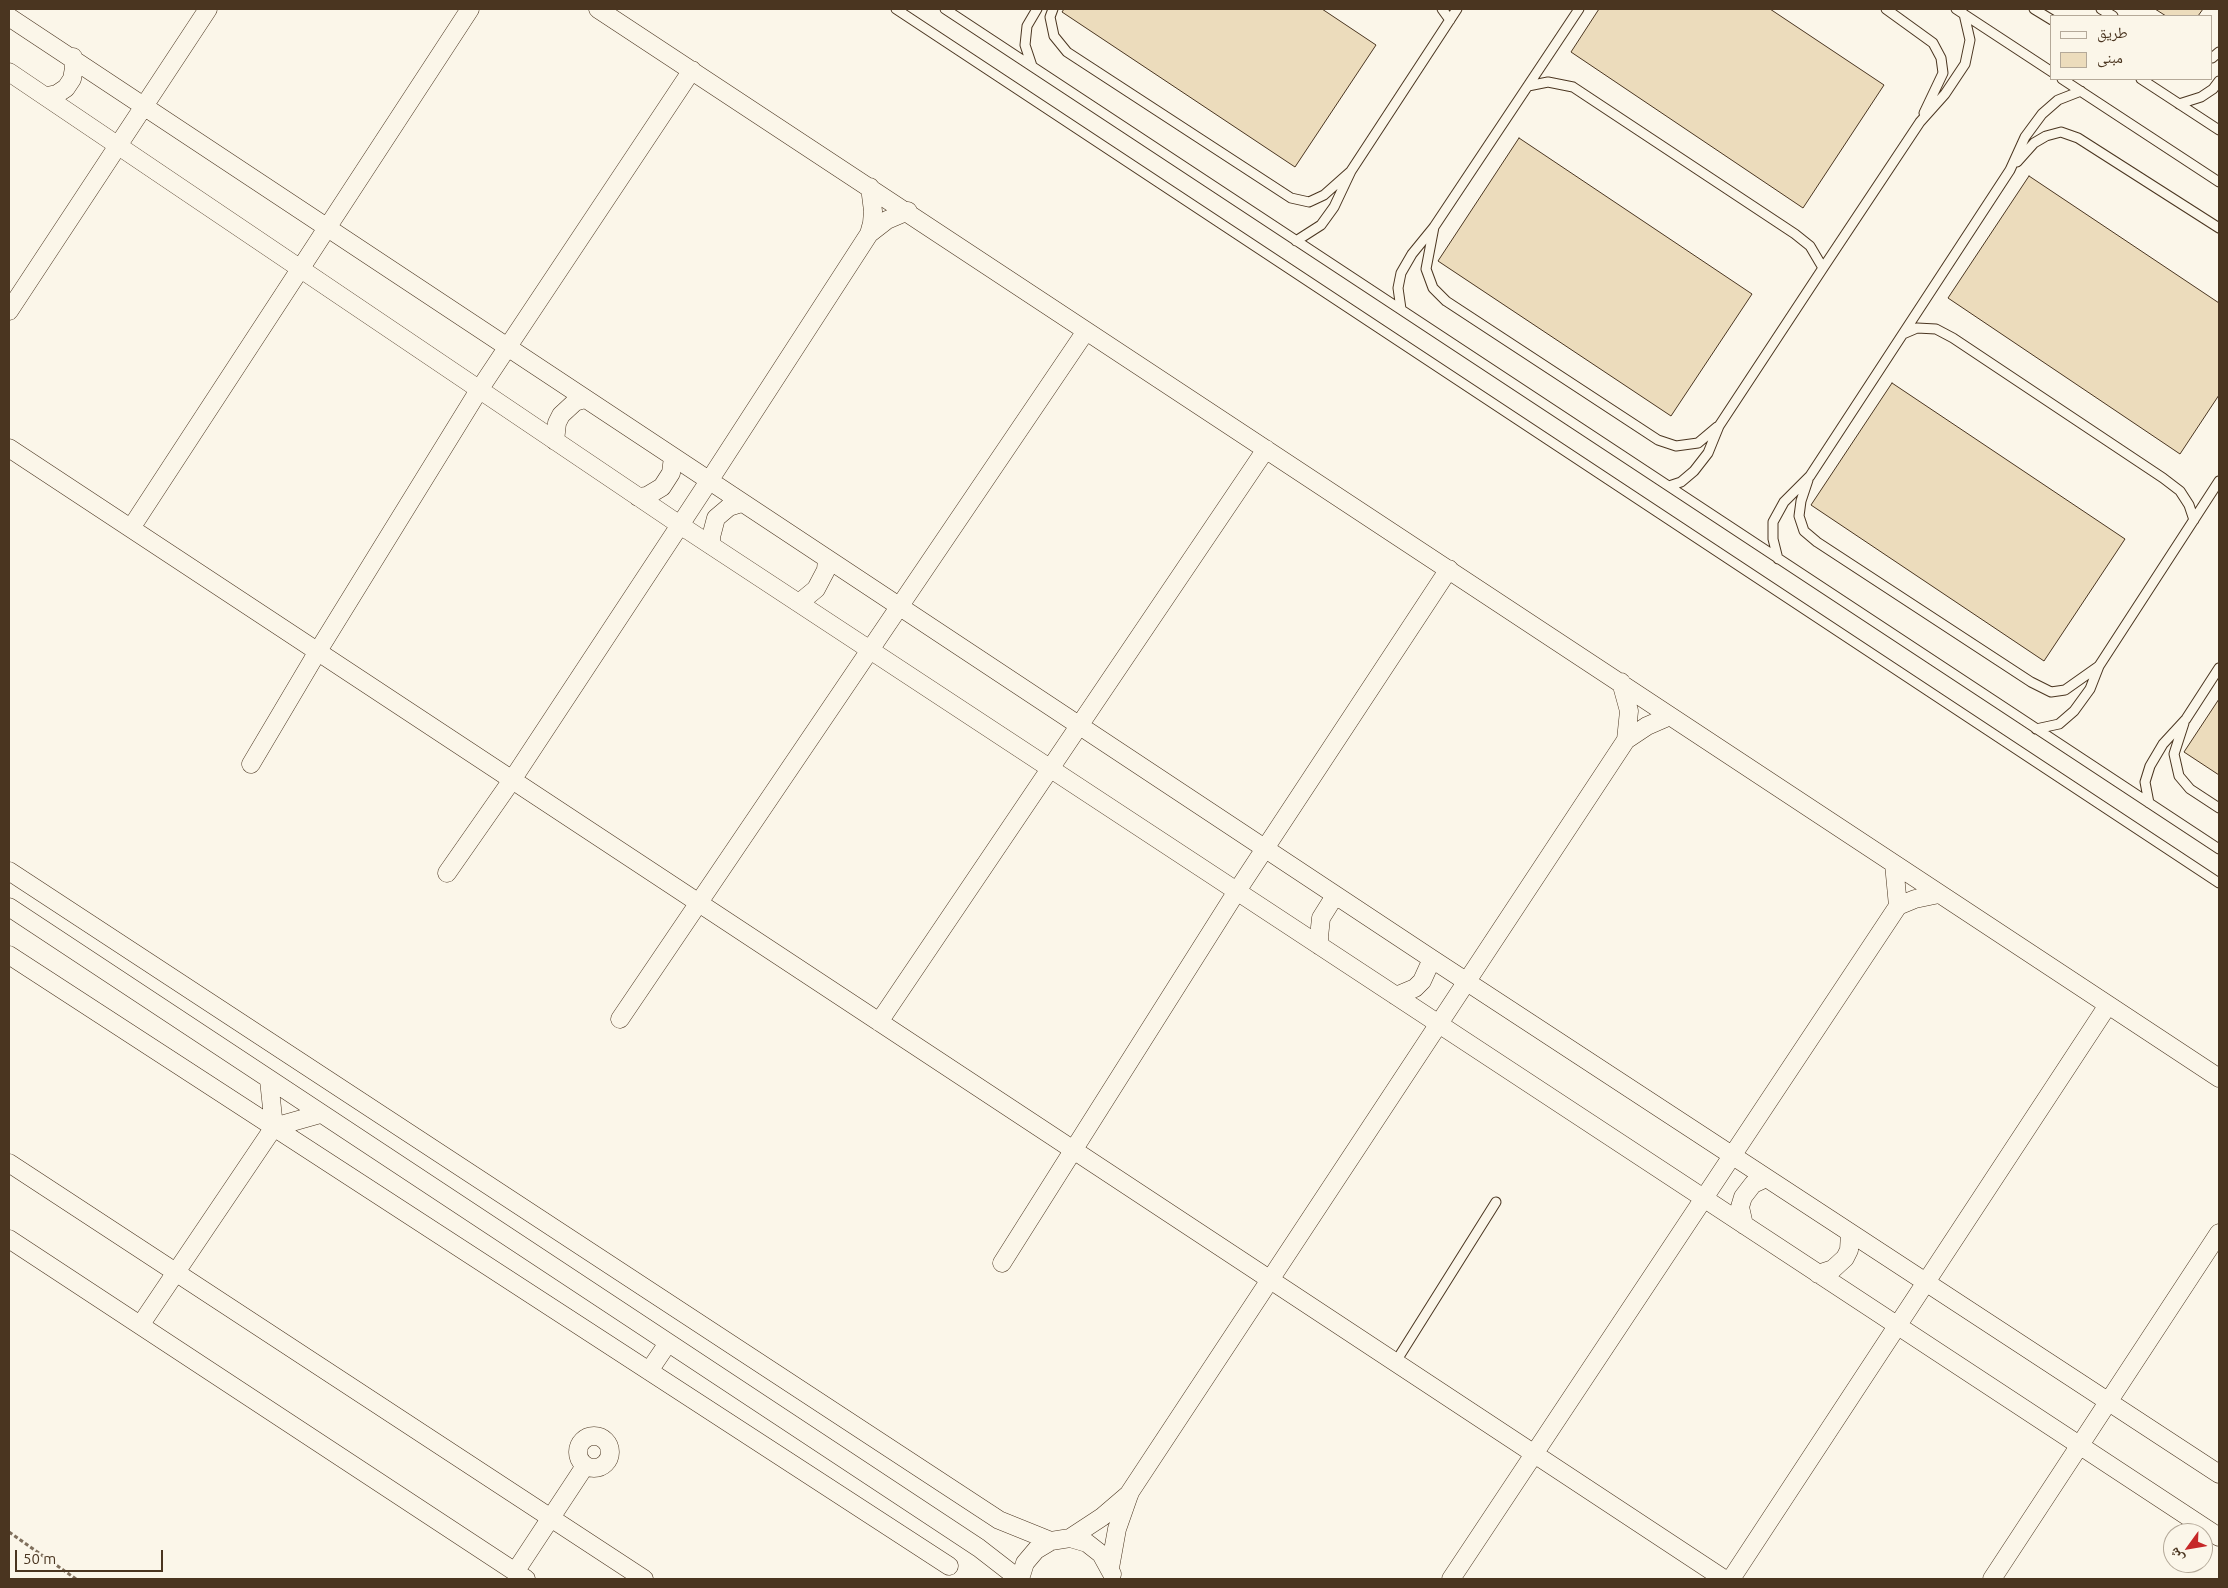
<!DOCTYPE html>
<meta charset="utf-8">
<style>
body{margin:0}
#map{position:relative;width:2228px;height:1588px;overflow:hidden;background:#fbf6e9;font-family:Ubuntu,"Noto Naskh Arabic",sans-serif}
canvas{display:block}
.frame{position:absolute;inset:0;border:10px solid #4a3520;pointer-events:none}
.legend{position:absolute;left:2050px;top:15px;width:162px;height:65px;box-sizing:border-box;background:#fbf6e9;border:1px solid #b4a999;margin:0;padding:6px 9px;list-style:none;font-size:15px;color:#4a3520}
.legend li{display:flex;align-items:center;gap:10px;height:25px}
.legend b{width:25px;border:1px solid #b4a999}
.north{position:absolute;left:2163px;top:1523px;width:50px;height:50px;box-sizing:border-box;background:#fbf6e9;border:1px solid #b4a999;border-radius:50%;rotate:238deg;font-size:14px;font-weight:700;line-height:20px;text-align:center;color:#4a3520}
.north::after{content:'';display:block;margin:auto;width:18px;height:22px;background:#c62828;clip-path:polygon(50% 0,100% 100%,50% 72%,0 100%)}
.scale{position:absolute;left:15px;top:1550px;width:148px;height:22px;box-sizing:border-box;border:2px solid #4a3520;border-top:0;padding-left:6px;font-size:15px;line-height:18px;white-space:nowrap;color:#4a3520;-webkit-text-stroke:4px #fbf6e9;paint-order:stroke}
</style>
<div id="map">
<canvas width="2228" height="1588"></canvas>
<div class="frame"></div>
<ul class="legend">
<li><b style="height:6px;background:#fbf6e9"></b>طريق</li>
<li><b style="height:14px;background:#ecdcbc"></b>مبنى</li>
</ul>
<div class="north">ش</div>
<div class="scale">50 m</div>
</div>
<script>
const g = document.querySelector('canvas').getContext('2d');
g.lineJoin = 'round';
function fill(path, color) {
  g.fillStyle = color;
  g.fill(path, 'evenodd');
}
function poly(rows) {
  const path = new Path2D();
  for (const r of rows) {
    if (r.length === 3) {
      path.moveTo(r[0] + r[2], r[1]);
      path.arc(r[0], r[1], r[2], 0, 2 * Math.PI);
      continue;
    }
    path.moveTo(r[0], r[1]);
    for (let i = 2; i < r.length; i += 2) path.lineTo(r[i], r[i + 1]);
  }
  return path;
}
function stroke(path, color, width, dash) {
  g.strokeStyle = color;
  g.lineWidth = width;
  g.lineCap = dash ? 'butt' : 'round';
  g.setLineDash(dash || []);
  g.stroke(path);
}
const building = poly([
 [1064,9,1322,9,1376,45,1295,167,1062,12,1064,9],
 [1599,9,1770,9,1884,85,1803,208,1571,52,1599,9],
 [2155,9,2203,9,2198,16,2166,16,2155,9],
 [1519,138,1752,294,1671,416,1438,261,1519,138],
 [2029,176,2219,303,2219,395,2180,454,1948,298,2029,176],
 [1892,383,2125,539,2044,661,1811,505,1892,383],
 [2219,699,2219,775,2184,752,2219,699]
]);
const path = poly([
 [9,1532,76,1579]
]);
const service = poly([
 [896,9,2219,883],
 [945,9,2219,849],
 [1053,9,1050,17,1054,36,1067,52,1291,198,1309,202,1324,195,1351,171],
 [1442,9,1450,20],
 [1886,9,1933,43,1941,58,1943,73,1924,113],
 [1956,9,2052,72],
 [2034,9,2052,20],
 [2101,9,2113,16],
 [2212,58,2219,52],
 [1032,66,1025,45,1027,26,1037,9],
 [2062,79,2219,182],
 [2141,79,2219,130],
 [1528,86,1548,82,1573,87,1795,234,1810,246,1823,268],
 [2179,104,2201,97,2213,89,2219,81],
 [2017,162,2034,143,2046,136,2061,132,2078,138,2219,228],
 [1434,227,1426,269,1433,288,1446,301,1658,440,1676,446,1698,443,1717,427],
 [1296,241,1321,225,1334,207,1351,171,1457,9],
 [1401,309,1398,288,1401,273,1412,254,1434,227,1579,9],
 [1903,334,1917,328,1936,329,1953,338,2163,478,2180,491,2189,505,2194,520],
 [1808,480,1801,501,1799,516,1804,531,1817,542,2031,682,2051,692,2065,690,2099,666],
 [1669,486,1681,482,1694,471,1708,453,1719,426,1823,268,1920,122,1945,94,1965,64,1970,40,1964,14],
 [1778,559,1773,539,1773,522,1784,502,1810,476,2010,170,2025,137,2042,114,2058,100,2081,91],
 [2184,723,2174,754,2179,776,2190,789,2219,808],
 [2036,729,2059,724,2074,711,2090,689,2099,666,2219,481],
 [2149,803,2145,782,2150,766,2163,744,2186,719,2219,668],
 [1395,1363,1496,1202]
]);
const minor = poly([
 [598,9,2219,1078],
 [9,17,1432,959,2219,1474],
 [9,72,680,525,2219,1537],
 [47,96,57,94,66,88,72,79,74,68,73,57],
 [869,234,887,220,908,211],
 [9,311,208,9],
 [555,441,557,423,561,415,575,402,585,399],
 [9,448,1724,1579],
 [638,497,647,496,662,487,671,473,673,457],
 [131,528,470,9],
 [712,546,711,537,716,518,729,507,742,503],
 [799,603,816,589,826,570,827,559],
 [1621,682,1629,711,1626,740],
 [251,764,318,651,479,390,692,70],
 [9,871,999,1520,1051,1541],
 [447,873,512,780,709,481,869,234,872,223,873,211,870,187],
 [1898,906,1915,899,1939,894],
 [9,907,979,1548,1019,1579],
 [1320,946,1319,937,1321,918,1331,902,1338,897],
 [9,955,949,1566],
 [1396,996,1415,988,1422,981,1432,959],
 [620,1019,1086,331],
 [879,1022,1266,449],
 [269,1080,274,1127],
 [9,1163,644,1579],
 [1744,1225,1740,1207,1743,1197,1753,1184,1766,1178],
 [9,1239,526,1579],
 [1002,1263,1237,891,1449,569],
 [1818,1274,1833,1269,1845,1258,1849,1250,1850,1233],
 [141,1324,274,1127,320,1114],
 [649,1371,668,1343],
 [594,1452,16],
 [1070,1538,1102,1517,1130,1493],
 [1110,1568,1117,1529,1130,1492,1626,740,1647,726,1670,716],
 [515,1572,585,1466],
 [1020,1579,1025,1563,1036,1550,1051,1541,1070,1538,1087,1543,1101,1554,1112,1574],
 [1451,1579,1898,906,1894,864],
 [1731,1579,2108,1005],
 [1992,1579,2219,1233]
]);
fill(building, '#ecdcbc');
stroke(building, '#4a3520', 1);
stroke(service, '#4a3520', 11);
stroke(minor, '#4a3520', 19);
stroke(path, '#7f6f5c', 3, [4, 2.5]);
stroke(service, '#fbf6e9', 9);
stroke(minor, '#fbf6e9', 18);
</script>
